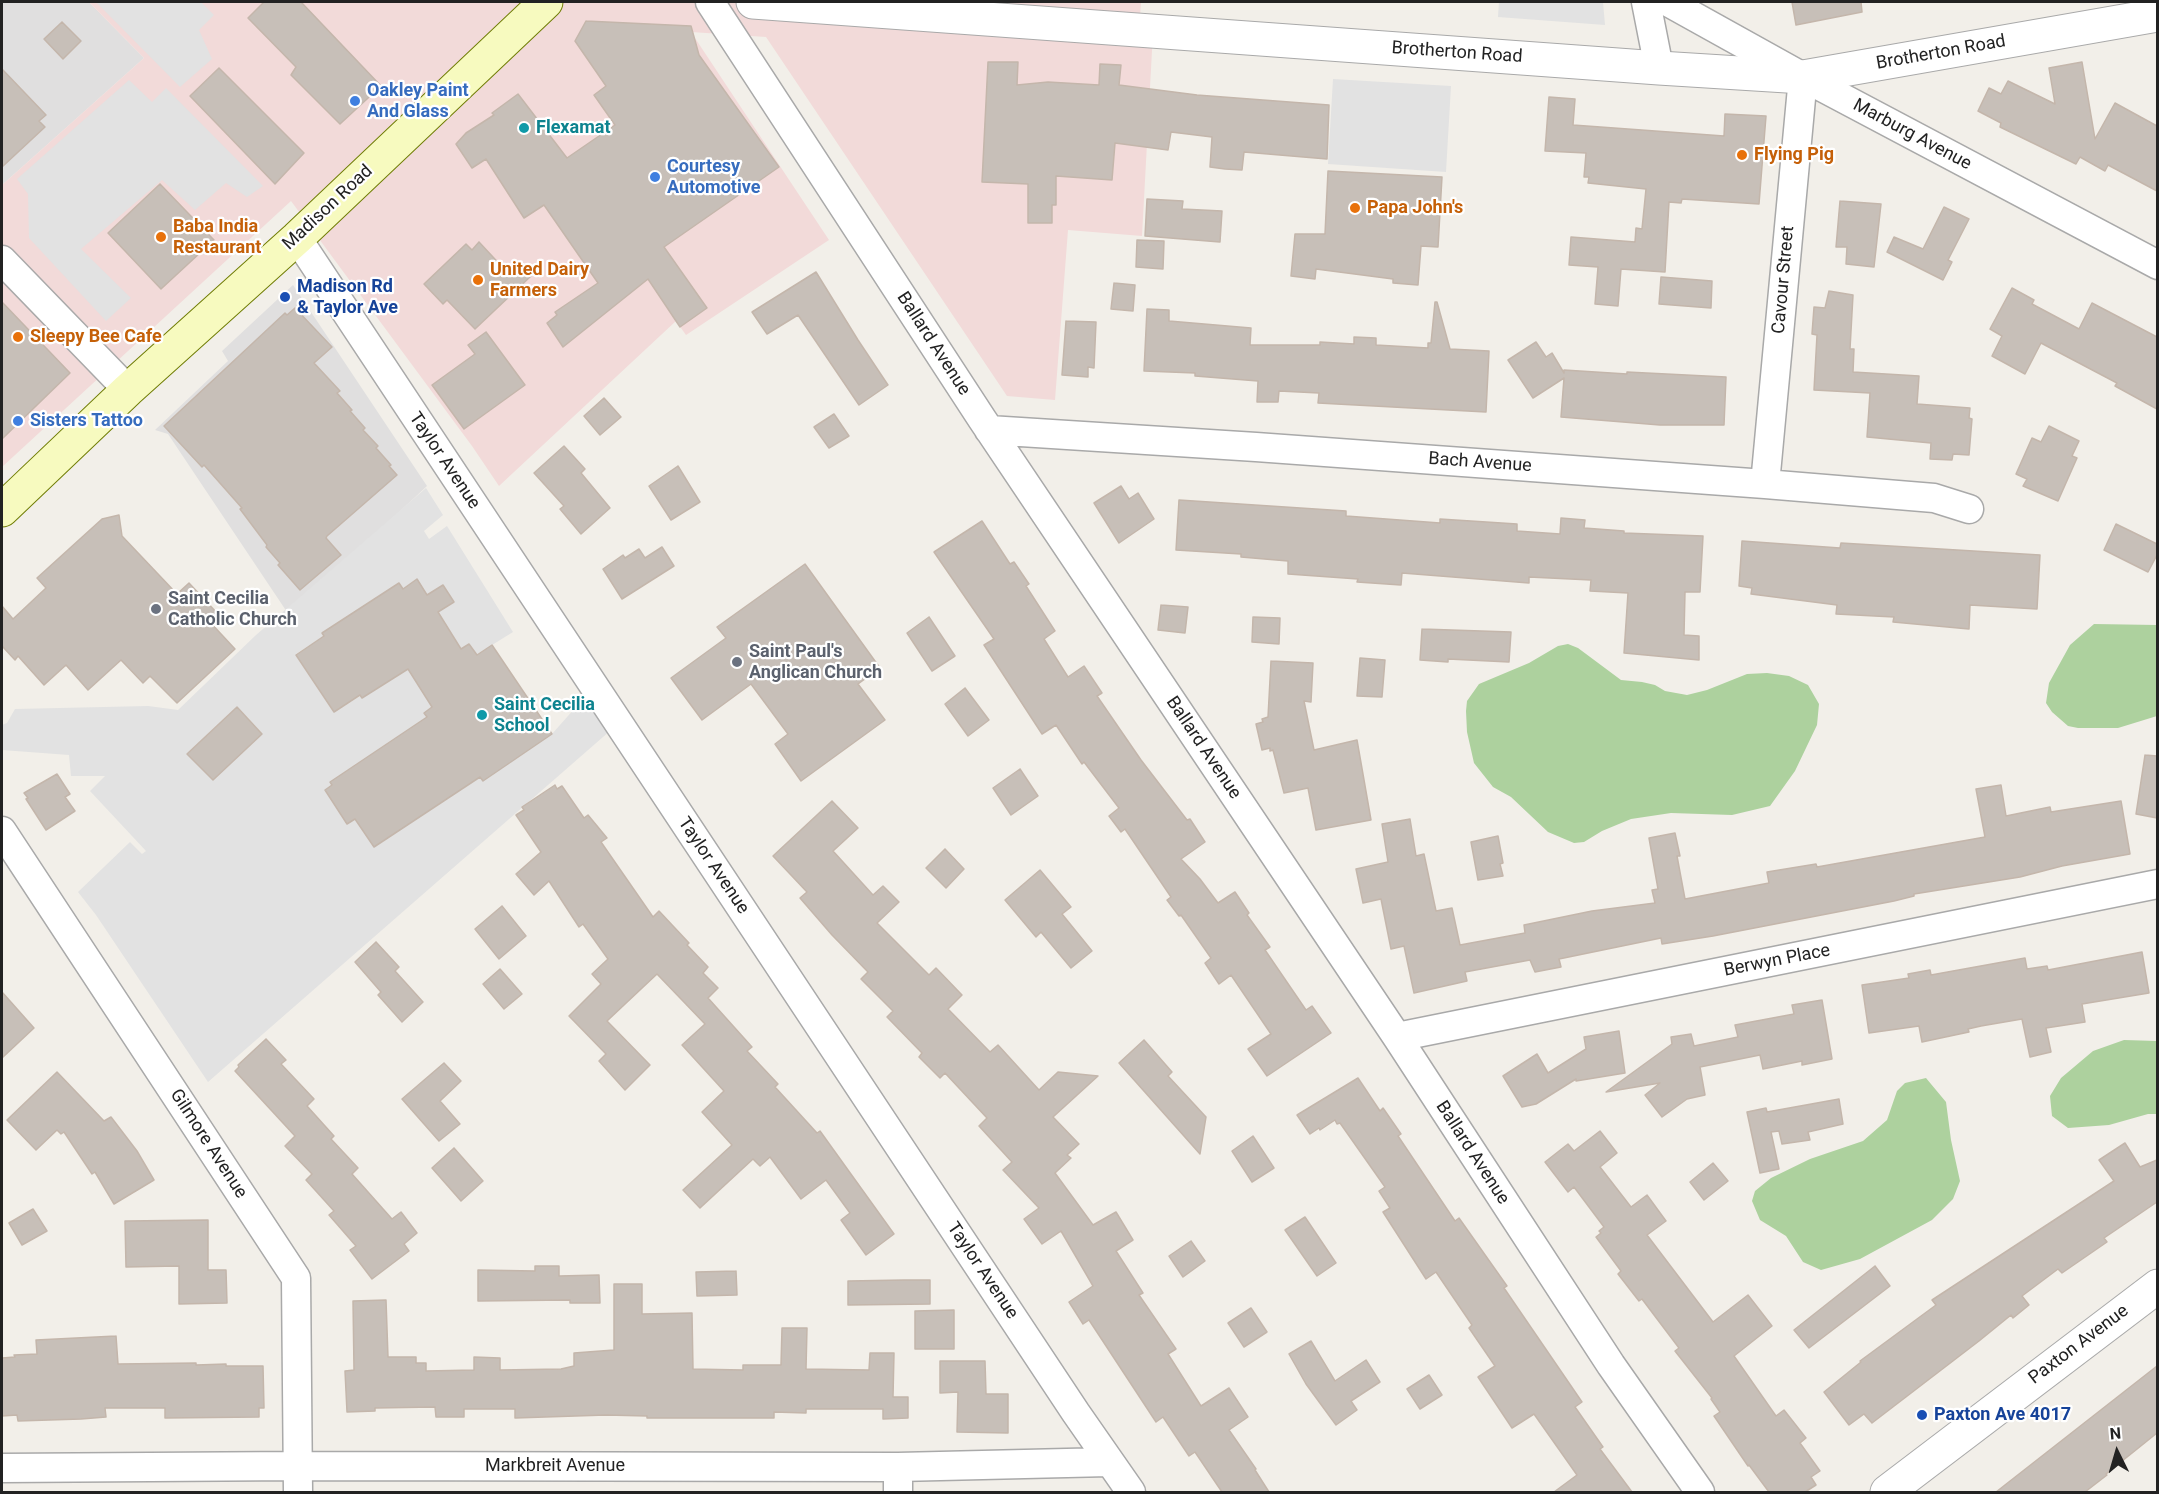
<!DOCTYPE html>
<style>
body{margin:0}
#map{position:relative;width:2159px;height:1494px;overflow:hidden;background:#f2efe9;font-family:Roboto,sans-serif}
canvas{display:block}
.frame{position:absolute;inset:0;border:3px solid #222;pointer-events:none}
.north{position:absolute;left:2087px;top:1422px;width:60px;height:60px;-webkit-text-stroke:4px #fff;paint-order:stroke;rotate:355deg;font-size:16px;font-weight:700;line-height:24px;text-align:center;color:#222}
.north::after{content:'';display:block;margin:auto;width:21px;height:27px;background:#222;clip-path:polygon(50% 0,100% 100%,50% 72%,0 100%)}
</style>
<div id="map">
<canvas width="2159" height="1494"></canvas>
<div class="frame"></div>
<div class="north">N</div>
</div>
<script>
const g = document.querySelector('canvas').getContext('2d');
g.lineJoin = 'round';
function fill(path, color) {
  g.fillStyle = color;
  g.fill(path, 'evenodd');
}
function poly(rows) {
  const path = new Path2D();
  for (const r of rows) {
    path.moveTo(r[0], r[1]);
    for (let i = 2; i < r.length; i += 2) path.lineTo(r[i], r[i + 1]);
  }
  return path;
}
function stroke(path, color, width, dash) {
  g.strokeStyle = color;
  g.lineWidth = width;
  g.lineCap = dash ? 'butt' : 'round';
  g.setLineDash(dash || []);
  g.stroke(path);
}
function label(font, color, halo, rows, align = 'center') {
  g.font = font + ' Roboto,sans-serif';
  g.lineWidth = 4.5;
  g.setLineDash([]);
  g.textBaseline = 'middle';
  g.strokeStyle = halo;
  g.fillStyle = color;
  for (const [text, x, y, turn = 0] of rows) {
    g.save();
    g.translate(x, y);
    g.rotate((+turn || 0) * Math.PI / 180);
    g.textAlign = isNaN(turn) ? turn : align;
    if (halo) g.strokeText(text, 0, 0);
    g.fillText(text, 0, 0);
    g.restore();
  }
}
const residential = poly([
 [2,2,89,2,144,58,2,185],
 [293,285,427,486,289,615,168,434,155,430,228,361,222,351]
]);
const commercial = poly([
 [89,2,1141,2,1139,31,1153,32,1142,236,1068,230,1055,400,1007,396,766,37,691,32,829,240,686,335,676,321,499,486,472,446,291,201,2,467,2,185,144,58]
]);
const forest = poly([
 [2094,624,2157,625,2157,716,2118,728,2078,728,2068,726,2052,712,2046,703,2049,683,2070,645],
 [1568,644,1578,648,1621,680,1642,682,1655,685,1665,691,1687,695,1707,690,1747,674,1767,673,1789,676,1808,685,1819,704,1817,725,1795,771,1770,806,1732,815,1671,813,1631,819,1602,831,1584,842,1574,843,1548,832,1511,797,1493,787,1474,763,1467,732,1466,711,1467,701,1479,684,1529,663,1558,646],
 [2124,1040,2157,1041,2157,1114,2148,1114,2109,1125,2068,1128,2052,1116,2050,1096,2061,1078,2093,1051],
 [1926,1078,1946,1102,1951,1140,1960,1181,1953,1199,1932,1220,1860,1259,1821,1270,1803,1262,1786,1236,1760,1220,1752,1201,1755,1191,1771,1178,1810,1159,1863,1141,1887,1120,1897,1091,1905,1083]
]);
const parking = poly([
 [96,2,201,2,214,15,199,30,212,59,180,87],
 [1499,2,1603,2,1605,25,1498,17],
 [1333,79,1451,86,1446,172,1328,164],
 [129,80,152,102,166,88,263,186,247,197,226,183,195,210,162,180,81,249,131,298,106,321,29,238,28,194,17,179],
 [426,488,443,515,424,531,429,539,447,526,513,632,476,655,461,649,437,612,454,602,443,585,427,595,417,579,403,589,399,584,323,632,324,636,296,654,334,712,441,647,454,669,421,690,432,707,424,713,427,717,330,782,332,785,325,790,347,824,355,819,374,847,479,777,483,781,552,734,575,708,587,700,611,730,208,1082,96,915,78,892,130,842,142,854,146,851,90,791,105,776,71,776,69,755,2,750,2,725,7,723,15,709,148,706,178,710,256,635],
 [237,707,262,733,213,779,187,754]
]);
const building = poly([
 [264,2,301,2,381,86,340,124,291,75,296,67,248,18,264,2],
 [1792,2,1861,2,1862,12,1796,25,1792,2],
 [586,21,691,26,699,55,779,167,664,247,707,308,680,327,648,279,563,347,547,323,557,315,555,312,598,283,544,205,524,218,486,159,472,168,456,144,466,133,494,115,492,113,518,94,567,158,615,125,594,95,606,86,575,41,586,21],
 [62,22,81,41,63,59,44,39,62,22],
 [988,62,1018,62,1017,85,1048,82,1099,85,1100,64,1121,65,1119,85,1197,95,1329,105,1327,159,1244,152,1242,170,1225,169,1210,167,1212,137,1171,132,1168,150,1115,143,1112,180,1056,176,1056,205,1052,205,1052,223,1028,223,1028,184,982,182,988,62],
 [2082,62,2095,139,2115,103,2157,126,2157,191,2108,165,2105,171,2080,157,2076,164,2000,127,2001,123,1978,111,1989,88,2001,94,2008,81,2055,104,2049,68,2082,62],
 [219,68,304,153,275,184,190,96,219,68],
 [2,69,46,115,39,121,45,127,2,167,2,69],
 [1549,97,1575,99,1573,125,1724,136,1725,114,1766,116,1759,204,1682,199,1681,203,1669,202,1665,272,1621,269,1618,306,1595,304,1598,267,1569,265,1571,237,1635,242,1636,228,1642,229,1646,189,1588,183,1589,177,1584,177,1586,153,1545,151,1549,97],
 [1328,171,1442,177,1438,247,1421,246,1418,285,1393,283,1393,279,1316,269,1315,279,1291,276,1295,234,1325,234,1328,171],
 [160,184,214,240,161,289,108,233,160,184],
 [1147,199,1183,201,1182,209,1222,211,1220,242,1145,236,1147,199],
 [1840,201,1881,204,1874,267,1846,264,1847,247,1836,247,1840,201],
 [1944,207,1969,219,1948,260,1952,262,1943,280,1887,252,1894,237,1923,249,1944,207],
 [1137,240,1164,241,1163,269,1136,267,1137,240],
 [479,242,506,271,517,261,531,276,475,329,447,300,443,304,424,284,466,244,472,250,479,242],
 [816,272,858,340,888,385,859,405,798,315,767,334,752,312,816,272],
 [1661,277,1712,281,1711,308,1659,304,1661,277],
 [1114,283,1135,285,1133,311,1111,309,1114,283],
 [2012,288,2034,300,2032,304,2079,329,2092,303,2157,337,2157,409,2115,386,2117,383,2041,343,2025,374,1992,356,2002,336,1990,329,2012,288],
 [1829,291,1853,295,1850,349,1854,349,1853,372,1919,376,1917,404,1970,408,1969,418,1972,419,1969,455,1953,454,1952,460,1930,459,1931,443,1867,437,1870,393,1814,390,1817,335,1812,334,1814,307,1825,308,1829,291],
 [2,302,70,373,2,439,2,302],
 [1435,302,1437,302,1450,349,1489,351,1486,412,1318,403,1319,393,1279,391,1278,402,1257,402,1258,381,1195,376,1195,373,1144,371,1147,309,1169,310,1169,321,1251,328,1250,345,1320,345,1320,342,1354,344,1354,337,1376,338,1376,345,1428,348,1428,343,1431,343,1435,302],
 [295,308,332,347,314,363,340,391,337,393,352,410,350,411,365,428,363,430,378,446,376,448,391,465,389,466,397,475,327,536,326,538,341,555,300,590,278,565,280,563,266,547,267,545,240,509,242,508,204,465,202,467,164,426,285,313,287,315,295,308],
 [1066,321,1096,322,1094,368,1088,367,1088,377,1062,375,1066,321],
 [486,332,525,385,464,429,432,385,475,354,468,345,486,332],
 [1536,342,1546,357,1552,353,1564,373,1564,370,1627,374,1627,372,1726,377,1724,425,1660,425,1561,417,1564,378,1533,398,1508,360,1536,342],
 [604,398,621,417,600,435,584,416,604,398],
 [834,414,849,436,829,448,814,427,834,414],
 [2049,426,2079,441,2072,456,2077,458,2058,501,2023,486,2027,479,2016,474,2032,438,2041,442,2049,426],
 [564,446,585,469,581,473,610,508,581,534,560,509,564,506,534,473,564,446],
 [678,466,700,502,671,520,649,486,678,466],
 [1121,486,1129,499,1138,493,1154,519,1119,543,1094,503,1121,486],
 [1179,500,1346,511,1346,516,1440,523,1440,519,1517,524,1517,531,1560,534,1561,518,1585,520,1584,528,1624,531,1624,533,1703,536,1700,592,1685,592,1684,635,1699,636,1699,660,1624,653,1628,593,1590,591,1591,580,1529,577,1529,583,1402,573,1401,585,1357,582,1358,579,1288,574,1288,561,1241,557,1241,554,1176,550,1179,500],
 [119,515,122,536,177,594,189,583,217,613,209,621,235,649,177,703,150,676,143,683,121,660,88,690,66,665,44,685,18,656,15,660,2,646,2,606,13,619,46,588,37,578,102,519,119,515],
 [982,521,1010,564,1014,562,1029,584,1026,586,1055,631,1044,639,1068,677,1084,666,1102,693,1097,696,1141,760,1187,820,1190,819,1205,842,1181,859,1200,879,1218,903,1235,892,1249,913,1247,915,1270,947,1265,950,1306,1010,1312,1006,1331,1033,1267,1076,1248,1049,1271,1034,1231,975,1219,984,1205,963,1211,958,1181,915,1179,916,1167,900,1171,897,1125,829,1121,832,1109,816,1119,808,1084,762,1082,764,1056,725,1042,734,984,645,994,639,934,552,982,521],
 [2116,524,2157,544,2157,555,2148,572,2104,550,2116,524],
 [1742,541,1840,548,1841,543,2040,555,2037,609,1970,605,1969,629,1893,622,1894,617,1836,614,1837,605,1751,594,1752,588,1739,586,1742,541],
 [662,547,674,566,622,599,603,569,623,555,625,558,639,549,645,558,662,547],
 [805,564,880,668,858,684,885,720,801,781,775,744,788,734,751,684,702,720,671,678,726,638,717,627,805,564],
 [417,579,427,595,443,585,454,602,438,612,461,649,469,644,477,655,492,645,552,734,483,781,480,777,374,847,355,819,347,824,325,790,332,785,330,782,427,717,424,713,432,707,408,669,362,698,360,695,334,712,296,655,324,636,322,633,399,583,403,589,417,579],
 [1161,605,1188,607,1185,633,1158,630,1161,605],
 [929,617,955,656,932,671,907,633,929,617],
 [1253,617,1280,618,1279,644,1252,642,1253,617],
 [1422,629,1511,632,1509,662,1448,659,1448,662,1420,660,1422,629],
 [1360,658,1385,660,1382,697,1357,696,1360,658],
 [1271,661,1313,663,1311,702,1304,701,1314,750,1357,740,1371,820,1316,830,1308,788,1284,793,1273,750,1270,751,1270,748,1262,750,1256,724,1263,722,1262,719,1268,717,1271,661],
 [965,688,989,720,968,736,945,704,965,688],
 [237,707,262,734,213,780,187,754,237,707],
 [2145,755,2157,756,2157,818,2136,814,2145,755],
 [1020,769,1038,796,1011,815,993,788,1020,769],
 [57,774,70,794,65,797,75,811,46,830,26,799,28,798,24,793,57,774],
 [555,785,557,789,562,786,584,818,588,815,607,838,601,842,653,917,659,911,689,943,687,945,708,967,703,973,718,988,708,998,752,1047,747,1051,778,1084,775,1087,817,1133,820,1131,894,1234,866,1255,841,1220,850,1213,826,1180,801,1199,770,1157,760,1166,753,1159,700,1208,683,1190,732,1145,702,1112,724,1091,682,1045,705,1024,657,974,607,1021,650,1065,625,1090,599,1061,606,1054,569,1016,601,984,592,974,608,959,583,924,579,927,549,881,534,895,516,874,541,852,516,815,524,810,522,807,555,785],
 [2001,785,2006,816,2050,807,2051,812,2121,801,2130,854,2062,866,2020,877,1914,894,1914,896,1894,901,1713,936,1662,944,1661,938,1559,959,1561,967,1535,972,1530,960,1465,972,1467,981,1414,993,1404,946,1391,949,1381,899,1363,903,1356,869,1388,862,1382,824,1410,819,1416,856,1424,854,1436,911,1452,908,1460,945,1525,933,1524,925,1592,911,1655,903,1652,890,1658,889,1649,838,1675,833,1680,856,1677,856,1685,899,1769,883,1767,872,1816,864,1817,867,1985,837,1976,789,2001,785],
 [832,801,858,828,833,851,873,895,883,886,899,902,877,923,929,975,936,968,962,995,948,1009,990,1052,998,1045,1039,1090,1058,1072,1098,1076,1053,1117,1079,1144,1067,1155,1071,1158,1055,1173,1093,1225,1116,1212,1133,1240,1116,1251,1143,1293,1139,1295,1176,1349,1168,1354,1201,1406,1229,1388,1248,1417,1229,1430,1256,1469,1255,1470,1269,1492,1222,1492,1195,1452,1189,1456,1163,1417,1156,1422,1089,1320,1083,1324,1069,1302,1093,1286,1061,1231,1042,1244,1024,1219,1039,1208,1003,1170,1012,1162,979,1126,987,1118,945,1073,940,1078,919,1057,922,1053,887,1017,893,1011,861,979,868,972,832,935,800,898,807,892,773,856,832,801],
 [1498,836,1503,863,1500,864,1503,876,1478,880,1471,842,1498,836],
 [945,849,964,869,946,888,926,868,945,849],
 [1040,870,1071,907,1062,914,1092,951,1071,968,1041,932,1036,937,1005,900,1040,870],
 [502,906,526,936,499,959,475,929,502,906],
 [376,942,399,967,395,971,423,1002,402,1022,378,995,381,992,355,962,376,942],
 [2142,952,2149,993,2082,1004,2085,1022,2046,1028,2051,1052,2030,1057,2022,1019,1981,1026,1968,1029,1969,1032,1922,1042,1919,1026,1869,1033,1862,985,1909,978,1908,974,1930,970,1931,975,2025,958,2027,969,2047,966,2048,970,2142,952],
 [500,969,522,994,504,1009,483,984,500,969],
 [2,992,34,1028,2,1058,2,992],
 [1822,1000,1832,1059,1802,1065,1802,1061,1763,1069,1760,1055,1700,1067,1705,1095,1687,1099,1662,1117,1645,1095,1660,1083,1606,1092,1672,1044,1671,1037,1691,1034,1694,1046,1738,1037,1735,1025,1794,1014,1792,1005,1822,1000],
 [1619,1031,1625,1073,1576,1081,1576,1079,1536,1104,1522,1107,1503,1076,1537,1054,1548,1073,1586,1049,1584,1037,1619,1031],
 [266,1039,286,1060,281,1064,314,1099,307,1106,334,1136,331,1139,358,1168,352,1174,392,1219,401,1212,417,1233,404,1244,409,1251,372,1279,350,1250,356,1246,329,1215,334,1211,306,1180,312,1174,285,1146,295,1136,235,1071,239,1067,238,1065,266,1039],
 [1144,1040,1172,1072,1168,1076,1206,1117,1200,1154,1119,1063,1144,1040],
 [444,1063,461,1081,440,1101,460,1124,439,1141,402,1099,444,1063],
 [57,1072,104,1121,111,1117,137,1151,154,1180,114,1204,95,1172,92,1174,64,1132,61,1134,57,1130,36,1150,7,1120,57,1072],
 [1358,1078,1380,1111,1383,1108,1401,1134,1398,1136,1455,1221,1459,1218,1507,1286,1504,1288,1582,1402,1575,1407,1603,1447,1600,1449,1632,1492,1554,1492,1577,1475,1534,1414,1512,1428,1478,1377,1495,1366,1469,1328,1472,1325,1436,1272,1426,1279,1383,1212,1390,1208,1379,1191,1385,1187,1340,1123,1337,1124,1335,1120,1320,1130,1319,1128,1310,1134,1297,1115,1358,1078],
 [1839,1099,1843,1124,1808,1132,1810,1140,1782,1144,1779,1131,1771,1132,1779,1169,1760,1173,1747,1112,1766,1108,1767,1112,1839,1099],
 [1600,1131,1617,1153,1600,1167,1631,1207,1647,1195,1666,1221,1647,1235,1713,1322,1748,1295,1772,1326,1734,1356,1776,1416,1784,1410,1806,1438,1800,1443,1820,1471,1811,1477,1816,1485,1805,1492,1769,1492,1749,1465,1748,1466,1714,1416,1720,1412,1711,1399,1712,1398,1675,1351,1679,1348,1642,1299,1639,1301,1618,1274,1621,1271,1596,1237,1601,1233,1599,1231,1604,1227,1574,1187,1568,1192,1545,1162,1568,1144,1574,1151,1600,1131],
 [1253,1136,1274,1168,1252,1182,1232,1151,1253,1136],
 [2125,1143,2140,1167,2157,1160,2157,1202,2104,1238,2107,1242,2062,1273,2058,1269,2022,1296,2029,1305,2013,1318,2011,1315,1979,1341,1872,1423,1864,1414,1849,1425,1824,1392,1861,1362,1860,1361,1936,1305,1932,1300,2114,1181,2099,1160,2125,1143],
 [454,1148,483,1181,461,1201,432,1168,454,1148],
 [1713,1163,1728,1181,1704,1200,1690,1182,1713,1163],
 [33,1209,47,1231,22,1245,9,1223,33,1209],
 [1305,1217,1336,1263,1317,1276,1285,1230,1305,1217],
 [208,1220,208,1270,226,1270,227,1303,179,1304,179,1266,126,1267,125,1221,208,1220],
 [1191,1241,1205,1261,1183,1277,1169,1256,1191,1241],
 [535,1266,559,1266,559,1276,599,1275,600,1303,570,1303,570,1300,478,1301,478,1270,535,1271,535,1266],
 [1875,1266,1890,1286,1809,1348,1794,1330,1875,1266],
 [736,1271,737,1295,697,1296,696,1272,736,1271],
 [904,1280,930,1280,930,1304,848,1305,848,1281,904,1280],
 [614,1284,642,1284,642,1314,692,1313,693,1369,743,1370,743,1365,781,1365,782,1328,807,1328,806,1369,869,1370,870,1353,894,1353,893,1397,908,1397,908,1418,883,1419,883,1409,806,1409,806,1413,774,1412,774,1418,647,1418,647,1416,606,1415,515,1418,515,1409,464,1409,464,1417,436,1417,435,1407,375,1408,375,1411,347,1412,345,1371,354,1370,353,1301,386,1300,388,1357,416,1357,416,1363,426,1363,426,1371,474,1370,474,1357,500,1358,500,1370,561,1369,574,1366,574,1353,614,1350,614,1284],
 [1251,1308,1267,1332,1244,1347,1228,1323,1251,1308],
 [954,1310,954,1349,915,1349,915,1311,954,1310],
 [116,1336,118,1364,196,1363,196,1365,226,1364,226,1366,263,1366,264,1408,259,1408,259,1417,165,1418,165,1408,105,1408,106,1417,81,1419,18,1421,17,1415,2,1416,2,1358,15,1357,14,1355,37,1354,36,1340,116,1336],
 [1311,1341,1335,1381,1366,1360,1380,1382,1351,1401,1357,1410,1336,1425,1306,1384,1289,1354,1311,1341],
 [940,1361,985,1361,986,1394,1008,1394,1008,1433,957,1432,958,1392,940,1393,940,1361],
 [2157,1366,2157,1433,2106,1474,2107,1475,2085,1492,1996,1492,2157,1366],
 [1429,1375,1442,1395,1420,1409,1407,1389,1429,1375]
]);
const minor = poly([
 [710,2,982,419,1397,1037,1611,1365,1700,1492],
 [1646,2,1659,68],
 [1668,2,1803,77,2158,265],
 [297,238,1076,1413,1131,1492],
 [2,260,128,390],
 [989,430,1256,447,1765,484,1934,498,1969,509],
 [1765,484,1803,77],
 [2,831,296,1278,298,1492],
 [1397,1037,2158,884],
 [898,1467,898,1492],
 [2,1468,298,1466,898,1467,1109,1462]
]);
const tertiary = poly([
 [753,2,1659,68,1803,77,2158,15],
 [1887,1492,2158,1286]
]);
const secondary = poly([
 [2,510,128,390,297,238,546,2]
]);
const markers = [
 [355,101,6,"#3f7fe0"],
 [524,128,6,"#0f9aa8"],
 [1742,155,6,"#e8710a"],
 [655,177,6,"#3f7fe0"],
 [1355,208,6,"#e8710a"],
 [161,237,6,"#e8710a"],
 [478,280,6,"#e8710a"],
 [285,297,6,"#1a4fb4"],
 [18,337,6,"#e8710a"],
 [18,421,6,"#3f7fe0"],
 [156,609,6,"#6b7280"],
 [737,662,6,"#6b7280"],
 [482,715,6,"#0f9aa8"],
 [1922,1415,6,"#1a4fb4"]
];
const streetNames = [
 ["Brotherton Road",1457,53,4],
 ["Brotherton Road",1941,53,-10],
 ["Marburg Avenue",1912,135,28],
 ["Madison Road",328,208,-43],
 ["Cavour Street",1784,280,-85],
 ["Ballard Avenue",933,344,57],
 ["Taylor Avenue",444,461,56],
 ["Bach Avenue",1480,463,4],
 ["Ballard Avenue",1203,748,56],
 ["Taylor Avenue",713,866,56],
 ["Berwyn Place",1777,961,-11],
 ["Gilmore Avenue",208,1144,57],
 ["Ballard Avenue",1472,1153,57],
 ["Taylor Avenue",982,1271,56],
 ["Paxton Avenue",2079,1345,-37],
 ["Markbreit Avenue",555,1466]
];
const shopNames = [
 ["Oakley Paint",367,91],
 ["And Glass",367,112],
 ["Courtesy",667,167],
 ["Automotive",667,188],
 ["Sisters Tattoo",30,421]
];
const cultureNames = [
 ["Flexamat",536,128],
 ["Saint Cecilia",494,705],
 ["School",494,726]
];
const foodNames = [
 ["Flying Pig",1754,155],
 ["Papa John's",1367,208],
 ["Baba India",173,227],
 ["Restaurant",173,248],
 ["United Dairy",490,270],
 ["Farmers",490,291],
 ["Sleepy Bee Cafe",30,337]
];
const transitNames = [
 ["Madison Rd",297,287],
 ["& Taylor Ave",297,308],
 ["Paxton Ave 4017",1934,1415]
];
const worshipNames = [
 ["Saint Cecilia",168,599],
 ["Catholic Church",168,620],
 ["Saint Paul's",749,652],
 ["Anglican Church",749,673]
];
fill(residential, '#e0dfdf');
fill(commercial, '#f2dad9');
fill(forest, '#add19e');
fill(parking, '#e2e2e2');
fill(building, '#c7bfb8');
stroke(building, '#c4b6ab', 1.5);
stroke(minor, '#a9a9a9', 31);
stroke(tertiary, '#a9a9a9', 35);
stroke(secondary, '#707d05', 35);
stroke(minor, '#fff', 28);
stroke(tertiary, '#fff', 33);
stroke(secondary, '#f7fabf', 33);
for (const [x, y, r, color] of markers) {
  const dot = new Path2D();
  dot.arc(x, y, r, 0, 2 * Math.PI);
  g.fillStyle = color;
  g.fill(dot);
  stroke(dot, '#fff', 2);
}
label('18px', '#222', '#fff', streetNames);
label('bold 18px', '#366cbe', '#fff', shopNames, 'left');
label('bold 18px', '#0d838f', '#fff', cultureNames, 'left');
label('bold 18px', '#c56008', '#fff', foodNames, 'left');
label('bold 18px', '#164399', '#fff', transitNames, 'left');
label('bold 18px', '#5b616d', '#fff', worshipNames, 'left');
</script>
